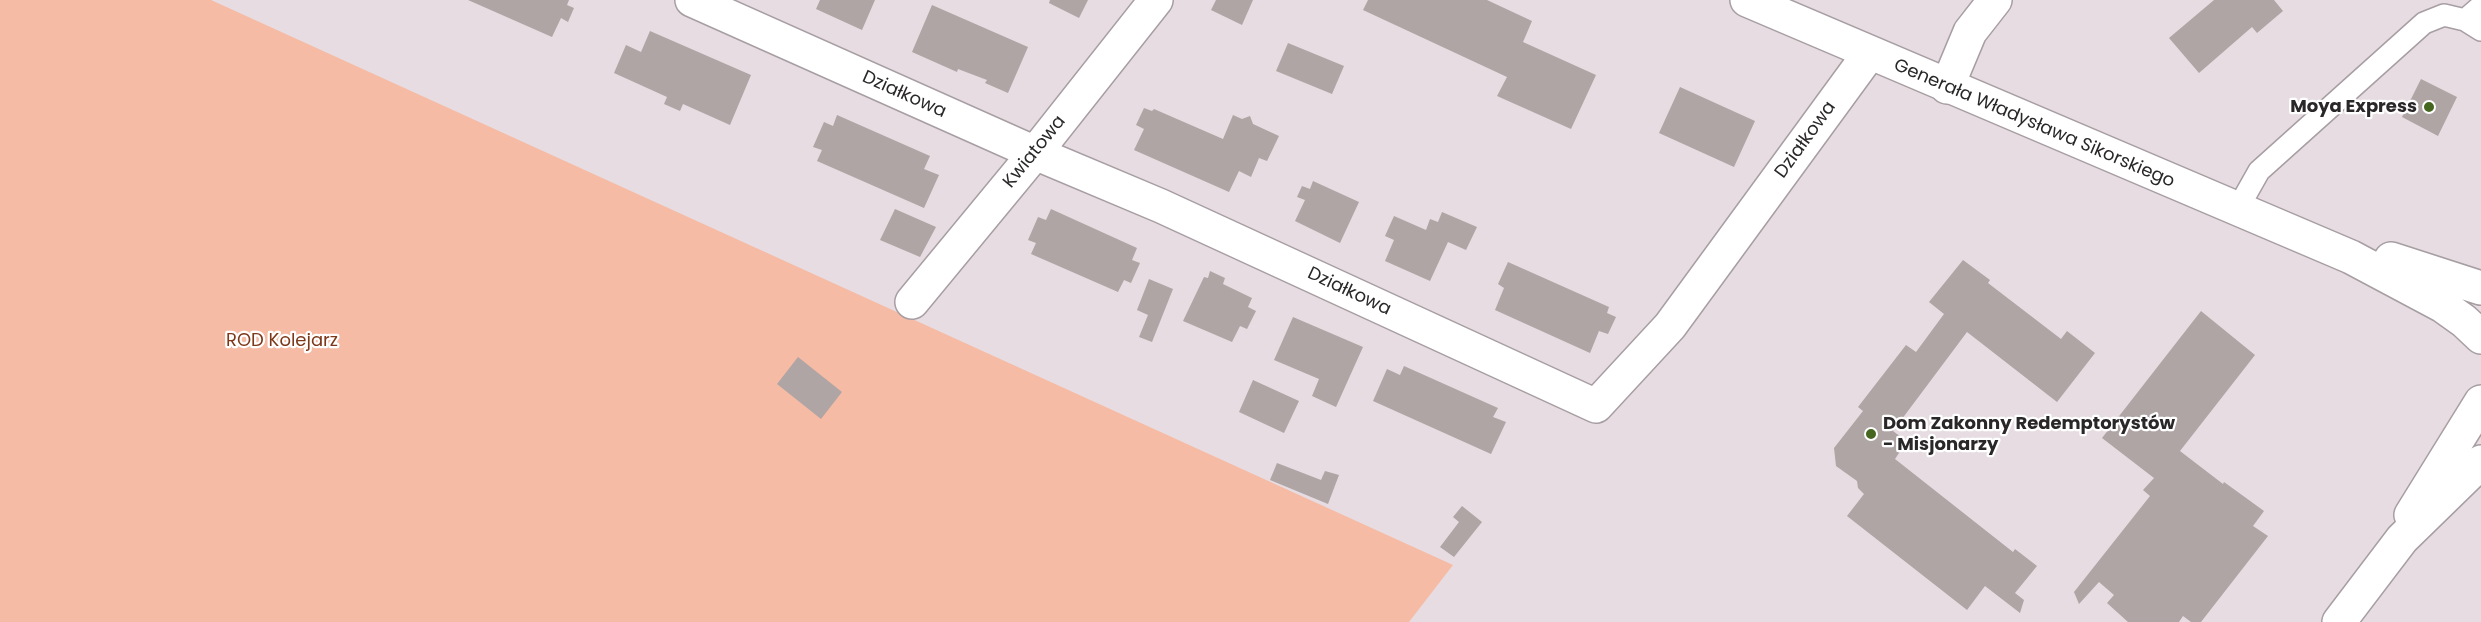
<!DOCTYPE html>
<meta charset="utf-8">
<style>
body{margin:0}
canvas{display:block;background:#e6dce1}
</style>
<canvas width="2481" height="622"></canvas>
<script>
const g = document.querySelector('canvas').getContext('2d');
g.lineJoin = 'round';
function fill(path, color) {
  g.fillStyle = color;
  g.fill(path, 'evenodd');
}
function poly(rows) {
  const path = new Path2D();
  for (const r of rows) {
    path.moveTo(r[0], r[1]);
    for (let i = 2; i < r.length; i += 2) path.lineTo(r[i], r[i + 1]);
  }
  return path;
}
function stroke(path, color, width, dash) {
  g.strokeStyle = color;
  g.lineWidth = width;
  g.lineCap = dash ? 'butt' : 'round';
  g.setLineDash(dash || []);
  g.stroke(path);
}
function label(font, color, halo, rows, align = 'center') {
  g.font = font + ' Poppins,sans-serif';
  g.lineWidth = 4.5;
  g.setLineDash([]);
  g.textBaseline = 'middle';
  g.strokeStyle = halo;
  g.fillStyle = color;
  for (const [text, x, y, turn = 0] of rows) {
    g.save();
    g.translate(x, y);
    g.rotate((+turn || 0) * Math.PI / 180);
    g.textAlign = isNaN(turn) ? turn : align;
    if (halo) g.strokeText(text, 0, 0);
    g.fillText(text, 0, 0);
    g.restore();
  }
}
const green = poly([
 [0,0,211,0,1453,565,1409,622,0,622]
]);
const building = poly([
 [468,0,569,0,567,5,574,8,568,22,561,18,552,37],
 [820,0,875,0,862,30,816,9],
 [1050,0,1088,0,1079,18,1049,3],
 [1216,0,1253,0,1242,25,1211,10],
 [1368,0,1487,0,1532,21,1523,42,1596,75,1571,129,1497,96,1507,77,1363,10],
 [2214,0,2274,0,2283,11,2257,33,2252,27,2199,73,2169,38],
 [932,5,1028,47,1008,93,985,83,987,80,958,69,957,72,912,52],
 [650,31,751,75,730,125,683,104,680,111,664,104,667,97,614,73,626,45,641,52],
 [1288,43,1344,66,1332,94,1276,71],
 [2421,79,2457,97,2438,136,2402,117],
 [1680,87,1755,121,1734,167,1659,133],
 [1144,108,1152,111,1154,109,1223,139,1233,115,1242,119,1250,116,1253,124,1279,136,1267,161,1259,158,1251,177,1239,171,1229,192,1134,150,1144,129,1136,125],
 [837,115,930,156,924,169,939,175,924,208,817,161,822,150,813,147,824,122,833,126],
 [1313,181,1359,202,1340,243,1295,221,1305,200,1297,197,1302,186,1310,189],
 [895,209,936,227,920,257,880,240],
 [1051,209,1137,248,1132,260,1140,263,1131,283,1124,280,1118,292,1031,254,1036,243,1028,240,1038,217,1046,220],
 [1442,212,1477,227,1466,250,1448,242,1430,281,1385,261,1394,240,1385,236,1394,216,1426,230,1430,219,1438,222],
 [1963,260,1990,280,1988,283,2061,339,2067,331,2095,353,2057,402,1967,332,1893,431,1901,437,1901,450,1895,459,2013,552,2015,549,2037,566,2015,593,2024,600,2020,613,1985,586,1967,610,1847,516,1864,494,1858,488,1857,481,1836,466,1834,448,1863,411,1858,407,1906,345,1916,352,1944,314,1929,302],
 [1508,262,1609,307,1607,313,1616,317,1608,334,1599,331,1590,353,1495,310,1504,288,1498,284],
 [1210,271,1225,278,1223,284,1252,298,1248,307,1256,311,1247,329,1240,326,1232,342,1183,321,1204,277,1208,278],
 [1149,279,1173,289,1152,342,1139,337,1148,315,1137,310],
 [2201,311,2255,355,2180,451,2223,484,2224,482,2264,511,2253,526,2268,536,2201,622,2191,622,2183,616,2179,622,2128,622,2107,603,2114,595,2099,582,2079,604,2074,592,2150,496,2143,490,2154,478,2102,438],
 [1293,317,1363,347,1336,407,1312,396,1319,379,1274,360],
 [798,357,842,392,821,419,777,384],
 [1404,366,1498,408,1493,417,1506,422,1491,454,1373,401,1387,369,1400,375],
 [1253,380,1299,401,1284,433,1239,412],
 [1277,463,1321,480,1325,471,1339,475,1328,504,1270,480],
 [1462,506,1482,522,1454,557,1440,547,1459,522,1453,517]
]);
const service = poly([
 [2465,20,2481,6],
 [2237,210,2259,171,2424,23,2444,15,2465,20,2481,30]
]);
const minor = poly([
 [692,0,1035,153,1161,206,1596,406,1670,326,1869,54],
 [1947,87,1970,32,1995,0],
 [912,302,1035,153,1156,0],
 [2411,515,2481,402],
 [2339,622,2402,539,2481,462]
]);
const tertiary = poly([
 [1747,0,2351,257,2443,306,2464,321,2481,337],
 [2391,259,2481,288]
]);
const markers = [
 [2429,107,6,"#44661e"],
 [1871,434,6,"#44661e"]
];
const streetNames = [
 ["Działkowa",904,95,24],
 ["Generała Władysława Sikorskiego",2034,124,23],
 ["Działkowa",1806,140,-54],
 ["Kwiatowa",1035,152,-51],
 ["Działkowa",1349,292,25]
];
const poiNames = [
 ["Moya Express",2417,107],
 ["Dom Zakonny Redemptorystów",1883,424,"left"],
 ["- Misjonarzy",1883,445,"left"]
];
const parkNames = [
 ["ROD Kolejarz",282,341]
];
fill(green, '#f6bba4');
fill(building, '#afa5a5');
stroke(service, '#a79ea3', 24);
stroke(minor, '#a79ea3', 36);
stroke(tertiary, '#a79ea3', 36);
stroke(service, '#fff', 21);
stroke(minor, '#fff', 33);
stroke(tertiary, '#fff', 33);
for (const [x, y, r, color] of markers) {
  const dot = new Path2D();
  dot.arc(x, y, r, 0, 2 * Math.PI);
  g.fillStyle = color;
  g.fill(dot);
  stroke(dot, '#fff', 2);
}
label('18px', '#2a2729', '#fff', streetNames);
label('bold 18px', '#2a2729', '#fff', poiNames, 'right');
label('18px', '#7d3819', '#fff', parkNames);
</script>
